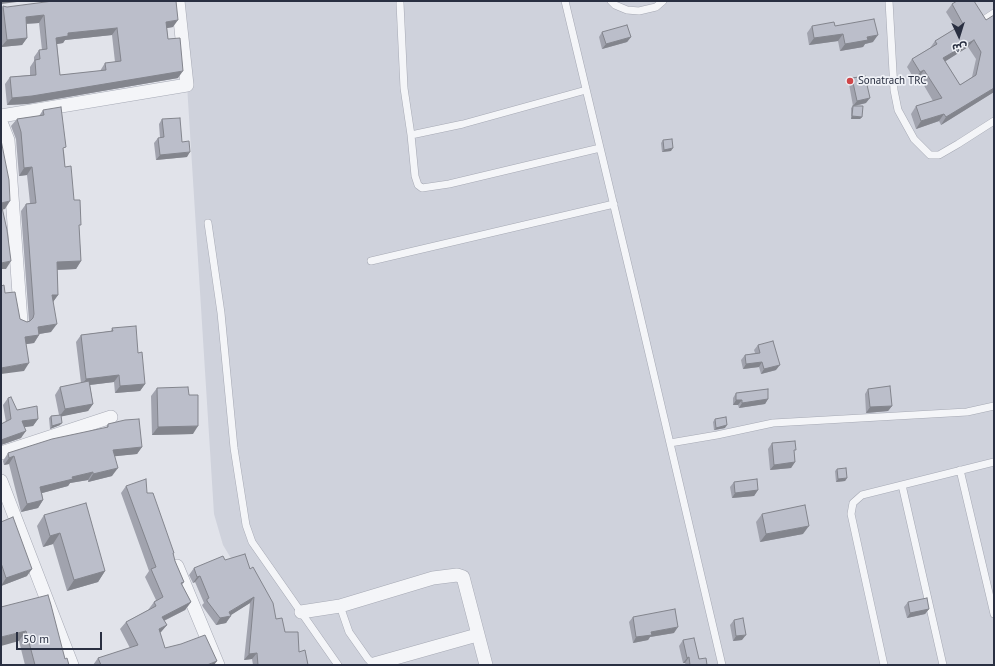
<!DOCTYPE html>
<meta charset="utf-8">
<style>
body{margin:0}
#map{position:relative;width:995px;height:666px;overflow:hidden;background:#e1e3ea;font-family:"PT Sans","Noto Sans Arabic",sans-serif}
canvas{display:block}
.frame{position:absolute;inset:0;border:2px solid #292f41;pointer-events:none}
.north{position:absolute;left:939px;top:16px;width:40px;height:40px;-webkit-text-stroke:3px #f0f2f7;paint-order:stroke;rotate:176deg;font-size:11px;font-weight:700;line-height:16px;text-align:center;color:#292f41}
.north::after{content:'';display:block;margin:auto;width:14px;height:18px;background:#292f41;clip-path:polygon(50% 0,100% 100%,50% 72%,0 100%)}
.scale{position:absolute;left:16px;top:632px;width:86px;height:18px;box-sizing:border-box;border:2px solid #292f41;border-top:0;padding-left:5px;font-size:12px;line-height:14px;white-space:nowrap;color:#292f41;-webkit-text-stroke:3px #f0f2f7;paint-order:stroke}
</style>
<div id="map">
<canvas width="995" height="666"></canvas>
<div class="frame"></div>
<div class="north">ش</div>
<div class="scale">50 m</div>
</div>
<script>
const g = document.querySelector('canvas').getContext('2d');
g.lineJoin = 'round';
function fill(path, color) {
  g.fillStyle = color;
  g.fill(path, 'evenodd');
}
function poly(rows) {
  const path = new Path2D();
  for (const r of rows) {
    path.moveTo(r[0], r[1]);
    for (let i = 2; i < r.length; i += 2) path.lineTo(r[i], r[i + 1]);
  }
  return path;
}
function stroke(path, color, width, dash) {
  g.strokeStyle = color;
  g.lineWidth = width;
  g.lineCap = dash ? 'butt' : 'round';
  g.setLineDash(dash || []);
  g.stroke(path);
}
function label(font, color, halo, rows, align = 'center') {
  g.font = font + ' "PT Sans",sans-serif';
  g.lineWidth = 3.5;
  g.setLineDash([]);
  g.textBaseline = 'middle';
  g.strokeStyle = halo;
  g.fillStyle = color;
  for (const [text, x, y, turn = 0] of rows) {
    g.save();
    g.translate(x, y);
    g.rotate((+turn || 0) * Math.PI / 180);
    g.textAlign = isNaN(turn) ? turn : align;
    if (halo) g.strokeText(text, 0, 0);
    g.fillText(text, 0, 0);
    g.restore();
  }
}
const built = poly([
 [178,1,994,1,994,665,297,665,286,650,223,545,214,514,187,85]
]);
const service = poly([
 [565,1,635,294,722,665],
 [611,1,615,5,627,10,639,11,656,7,663,1],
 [889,1,894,90,898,110,914,139,930,155,939,155,958,144,994,121],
 [400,3,404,88,411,135,415,176,418,185,422,188,449,184,600,148],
 [985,19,994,13],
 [411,135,463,124,586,90],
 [208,223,221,313,234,448,246,525,252,542,338,665],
 [371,261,614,204],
 [670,443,717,435,773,423,967,412,994,406],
 [960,470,994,614],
 [902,485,943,665],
 [340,606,349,632,368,659,375,665],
 [884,665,851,514,853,503,862,495,994,462]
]);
const minor = poly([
 [1,116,187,85,178,1],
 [1,122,8,140,21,322],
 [1,453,111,417],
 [1,481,72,665],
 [177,566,218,665],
 [301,612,340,606,433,578,457,575,463,577,486,665],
 [374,664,477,635]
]);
const wall = poly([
 [974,1,994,92,941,125,939,121,916,129,911,114,916,106,933,101,919,77,915,80,907,67,912,59,930,48,935,41,956,28,946,12,952,4],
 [968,47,976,59,972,77,960,85,945,61],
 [3,6,7,7,173,27,167,28,168,39,178,78,27,104,7,105,5,84,10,77,30,75,30,67,34,61,34,57,39,50,42,50,39,23,26,24,27,38,22,45,1,47,1,9],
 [112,35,115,62,105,63,100,71,60,75,57,44,63,43,65,40],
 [812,26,835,26,873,42,865,44,863,47,840,51,838,41,809,45,807,33],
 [602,32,631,37,627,42,602,49,599,37],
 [852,78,866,103,855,106,862,117,860,119,851,119,851,108,853,106,849,84],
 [43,110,64,151,65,167,74,200,79,227,81,261,76,269,57,270,58,295,53,302,51,332,39,334,39,335,34,343,26,344,24,371,5,293,20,319,27,322,29,321,21,211,26,204,30,203,27,175,19,176,16,139,11,126,17,119,39,116],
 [162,119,182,142,187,157,156,160,154,143,158,138,160,138,159,124],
 [663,140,671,151,662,152,661,143],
 [112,328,138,353,145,384,140,391,115,393,114,382,90,385,93,404,88,411,61,416,60,425,50,429,49,418,51,416,59,415,55,395,60,387,81,383,76,342,81,335,111,331],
 [758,345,776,370,761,374,759,367,743,369,741,360,745,355,755,353,754,350],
 [157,388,189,395,193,434,152,435,151,396],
 [868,389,892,406,888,411,866,413,865,394],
 [736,393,768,399,765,404,739,408,738,405,733,405,733,398],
 [8,398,17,410,38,419,33,426,25,427,21,438,1,445,1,424,6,422,3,405],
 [715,419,725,428,714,430,713,422],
 [108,424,142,447,137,454,115,456,112,476,88,482,88,480,70,483,68,486,42,493,43,500,38,508,21,512,9,464,4,465,3,461,8,453,106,428],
 [772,443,794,453,795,462,791,468,770,470,768,449],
 [837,469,847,478,845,481,836,482,835,471],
 [734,482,758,490,754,496,732,498,730,487],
 [126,486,147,493,173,554,175,561,184,582,182,585,191,602,185,610,164,621,167,625,160,633,165,648,214,665,93,665,98,658,130,648,120,629,126,622,148,610,154,602,156,600,145,577,149,571,121,493],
 [762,514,803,534,760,542,756,522],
 [44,515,105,571,98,582,67,591,53,544,43,547,37,526],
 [1,521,27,576,1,586],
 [225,560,250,569,276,619,308,665,253,665,252,659,244,660,250,603,230,615,226,623,216,625,203,607,202,605,204,603,195,582,193,583,189,575,194,568],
 [908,602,929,609,925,614,907,618,904,607],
 [1,607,65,659,69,665,25,665,19,641],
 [633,617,674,633,650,637,648,640,633,643,629,622],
 [734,620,742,640,733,641,730,625],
 [683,640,699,659,707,665,686,665,685,663,683,663,679,646]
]);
const shadedWall = poly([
 [1,1,25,1,1,4],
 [622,1,630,1,621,2],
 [44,15,39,23,20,24,26,17],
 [178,20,173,27,161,29,166,22],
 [117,28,112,35,65,40,63,43,51,45,56,38,68,33],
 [843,34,838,41,809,45,814,38],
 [878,35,873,42,865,44,863,47,840,51,845,44,867,37],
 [631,37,627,42,602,49,606,44],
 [27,38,22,45,1,47,7,40],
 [974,40,968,47,938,66,943,58],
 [924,70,919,77,915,80,920,72],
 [183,71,178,78,27,104,7,105,12,98],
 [994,88,994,92,941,125,946,117],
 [870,98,866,103,853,106,857,101],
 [944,114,939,121,916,129,921,121],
 [852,116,862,117,860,119,851,119],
 [673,148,671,151,662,152,664,150],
 [190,152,187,157,156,160,160,155],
 [32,167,27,175,19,176,24,168],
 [10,201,5,209,1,210,1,203],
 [11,261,6,269,1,269,1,263],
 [81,261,76,269,52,270,57,262],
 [52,295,58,295,53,302],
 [57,324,51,332,33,335,38,327],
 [39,335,34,343,20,345,25,337],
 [762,362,759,367,743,369,746,364],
 [29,363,24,371,1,374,1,368],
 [780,365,776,370,761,374,764,369],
 [119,375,114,382,81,386,86,379],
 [145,384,140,391,115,393,120,386],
 [768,399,765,404,739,408,742,403],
 [736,400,742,400,738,405,733,405],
 [93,404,88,411,59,417,65,409],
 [892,406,888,411,866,413,870,407],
 [38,419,33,426,17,428,22,421],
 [62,423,60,425,50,429,52,426],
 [727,425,725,428,714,430,716,428],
 [198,426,193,434,152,435,158,427],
 [26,431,21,438,1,445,1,440],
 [142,447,137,454,108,457,113,450],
 [14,456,9,464,4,465,9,458],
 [795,462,791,468,770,470,774,465],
 [118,468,112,476,88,482,93,474],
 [93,472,88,480,70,483,68,486,35,495,40,487,72,477],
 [847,478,845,481,836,482,838,479],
 [758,490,754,496,732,498,735,493],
 [43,500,38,508,21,512,27,504],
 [809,526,803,534,760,542,766,534],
 [60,533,53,544,43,547,50,536],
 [32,569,27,576,1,586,6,578],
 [105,571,98,582,67,591,74,580],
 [200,576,195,582,193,583,197,577],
 [254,597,250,603,228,617,231,616,226,623,216,625,220,618],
 [191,602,185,610,157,624,162,617],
 [929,609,925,614,907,618,910,613],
 [167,625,161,632,153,636,159,629],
 [678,627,674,633,650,637,648,640,633,643,636,637,651,632],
 [26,631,19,641,1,646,1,637],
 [746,635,742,640,733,641,736,636],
 [257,653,252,659,244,660,249,654],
 [689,657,685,663,683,663,687,658],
 [217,661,214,665,207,665]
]);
const building = poly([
 [53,1,176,1,178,20,166,22,168,39,180,38,183,71,32,96,12,98,10,77,36,75,35,60,40,59,39,50,47,49,44,15,26,17,27,38,7,40,3,6,7,7,53,1],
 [117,28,121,61,105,63,106,70,60,75,56,38,68,36,68,33,117,28],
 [957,1,974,1,986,20,994,15,994,88,946,117,944,114,921,121,916,106,942,98,924,70,920,72,912,59,937,44,935,41,963,24,952,4,957,1],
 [974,40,981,52,976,75,960,85,943,58,974,40],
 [874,19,878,35,867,37,868,40,845,44,843,34,814,38,812,26,834,22,835,26,874,19],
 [627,25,631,37,606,44,602,32,627,25],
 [865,76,870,98,857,101,852,78,865,76],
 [853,106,863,106,862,117,852,116,853,106],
 [61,107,66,147,63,148,65,167,71,166,74,200,80,200,81,225,79,225,81,261,57,262,58,295,52,295,57,324,38,327,39,335,25,337,29,363,1,368,1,286,4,285,5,293,15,292,20,319,27,322,30,321,33,318,34,314,26,204,36,203,32,167,24,168,21,132,17,119,44,115,43,110,61,107],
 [180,118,182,142,189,141,190,152,160,155,158,138,164,137,162,119,180,118],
 [672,139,673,148,664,150,663,140,672,139],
 [1,140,9,180,10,201,1,203,1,140],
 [1,203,7,230,11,261,1,263,1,203],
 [136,326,138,353,142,352,145,384,120,386,119,375,86,379,81,335,113,331,112,328,136,326],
 [773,341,780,365,764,369,762,362,746,364,745,355,760,353,758,345,773,341],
 [89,381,93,404,65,409,60,387,89,381],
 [890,386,892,406,870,407,868,389,890,386],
 [188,387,189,395,198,395,198,426,158,427,157,388,188,387],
 [768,389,768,399,742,403,742,400,736,400,736,393,768,389],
 [11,397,17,410,37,406,38,419,22,421,26,431,1,440,1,424,11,419,8,398,11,397],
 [61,415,62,423,52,426,51,416,61,415],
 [726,417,727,425,716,428,715,419,726,417],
 [139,419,142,447,113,450,118,468,93,474,93,472,72,477,73,479,40,487,43,500,27,504,14,456,9,458,8,453,52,439,108,427,108,424,125,420,139,419],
 [795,441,796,450,794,450,795,462,774,465,772,443,795,441],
 [846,468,847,478,838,479,837,469,846,468],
 [146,479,147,493,153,493,174,553,173,553,175,561,184,582,181,583,191,602,162,617,167,625,159,629,165,648,181,644,205,635,217,661,207,665,101,665,98,658,138,645,126,622,156,606,154,602,163,597,151,569,156,567,126,486,146,479],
 [757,479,758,490,735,493,734,482,757,479],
 [86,503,105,571,74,580,60,533,50,536,44,515,86,503],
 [805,505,809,526,766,534,762,514,805,505],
 [13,517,32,569,6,578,1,563,1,521,1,522,13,517],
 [245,554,250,569,253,567,273,603,276,619,282,618,285,632,298,632,299,652,305,650,308,665,258,665,257,653,249,654,254,597,229,612,231,616,220,618,207,601,207,599,209,598,200,576,197,577,194,568,223,556,225,560,245,554],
 [48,595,51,605,65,659,67,658,69,665,35,665,26,631,1,637,1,607,48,595],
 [927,598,929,609,910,613,908,602,927,598],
 [675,609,678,627,651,632,652,635,636,637,633,617,675,609],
 [743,618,746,635,736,636,734,620,743,618],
 [694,638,699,659,706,658,707,665,690,665,689,657,687,658,683,640,694,638]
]);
const markers = [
 [850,81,4,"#cf4548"]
];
const poiNames = [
 ["Sonatrach TRC",858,81]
];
fill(built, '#cfd2dc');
stroke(service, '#a6a9b4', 8);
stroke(minor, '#a6a9b4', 14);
stroke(service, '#f4f5f8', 7);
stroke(minor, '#f4f5f8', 13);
fill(wall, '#a1a3ae');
fill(shadedWall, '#83858d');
fill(building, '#bbbeca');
stroke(building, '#83858d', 1);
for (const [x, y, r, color] of markers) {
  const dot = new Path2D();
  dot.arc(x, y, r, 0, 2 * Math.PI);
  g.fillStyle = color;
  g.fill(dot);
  stroke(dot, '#f0f2f7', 1.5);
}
label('11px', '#292f41', '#f0f2f7', poiNames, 'left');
</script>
